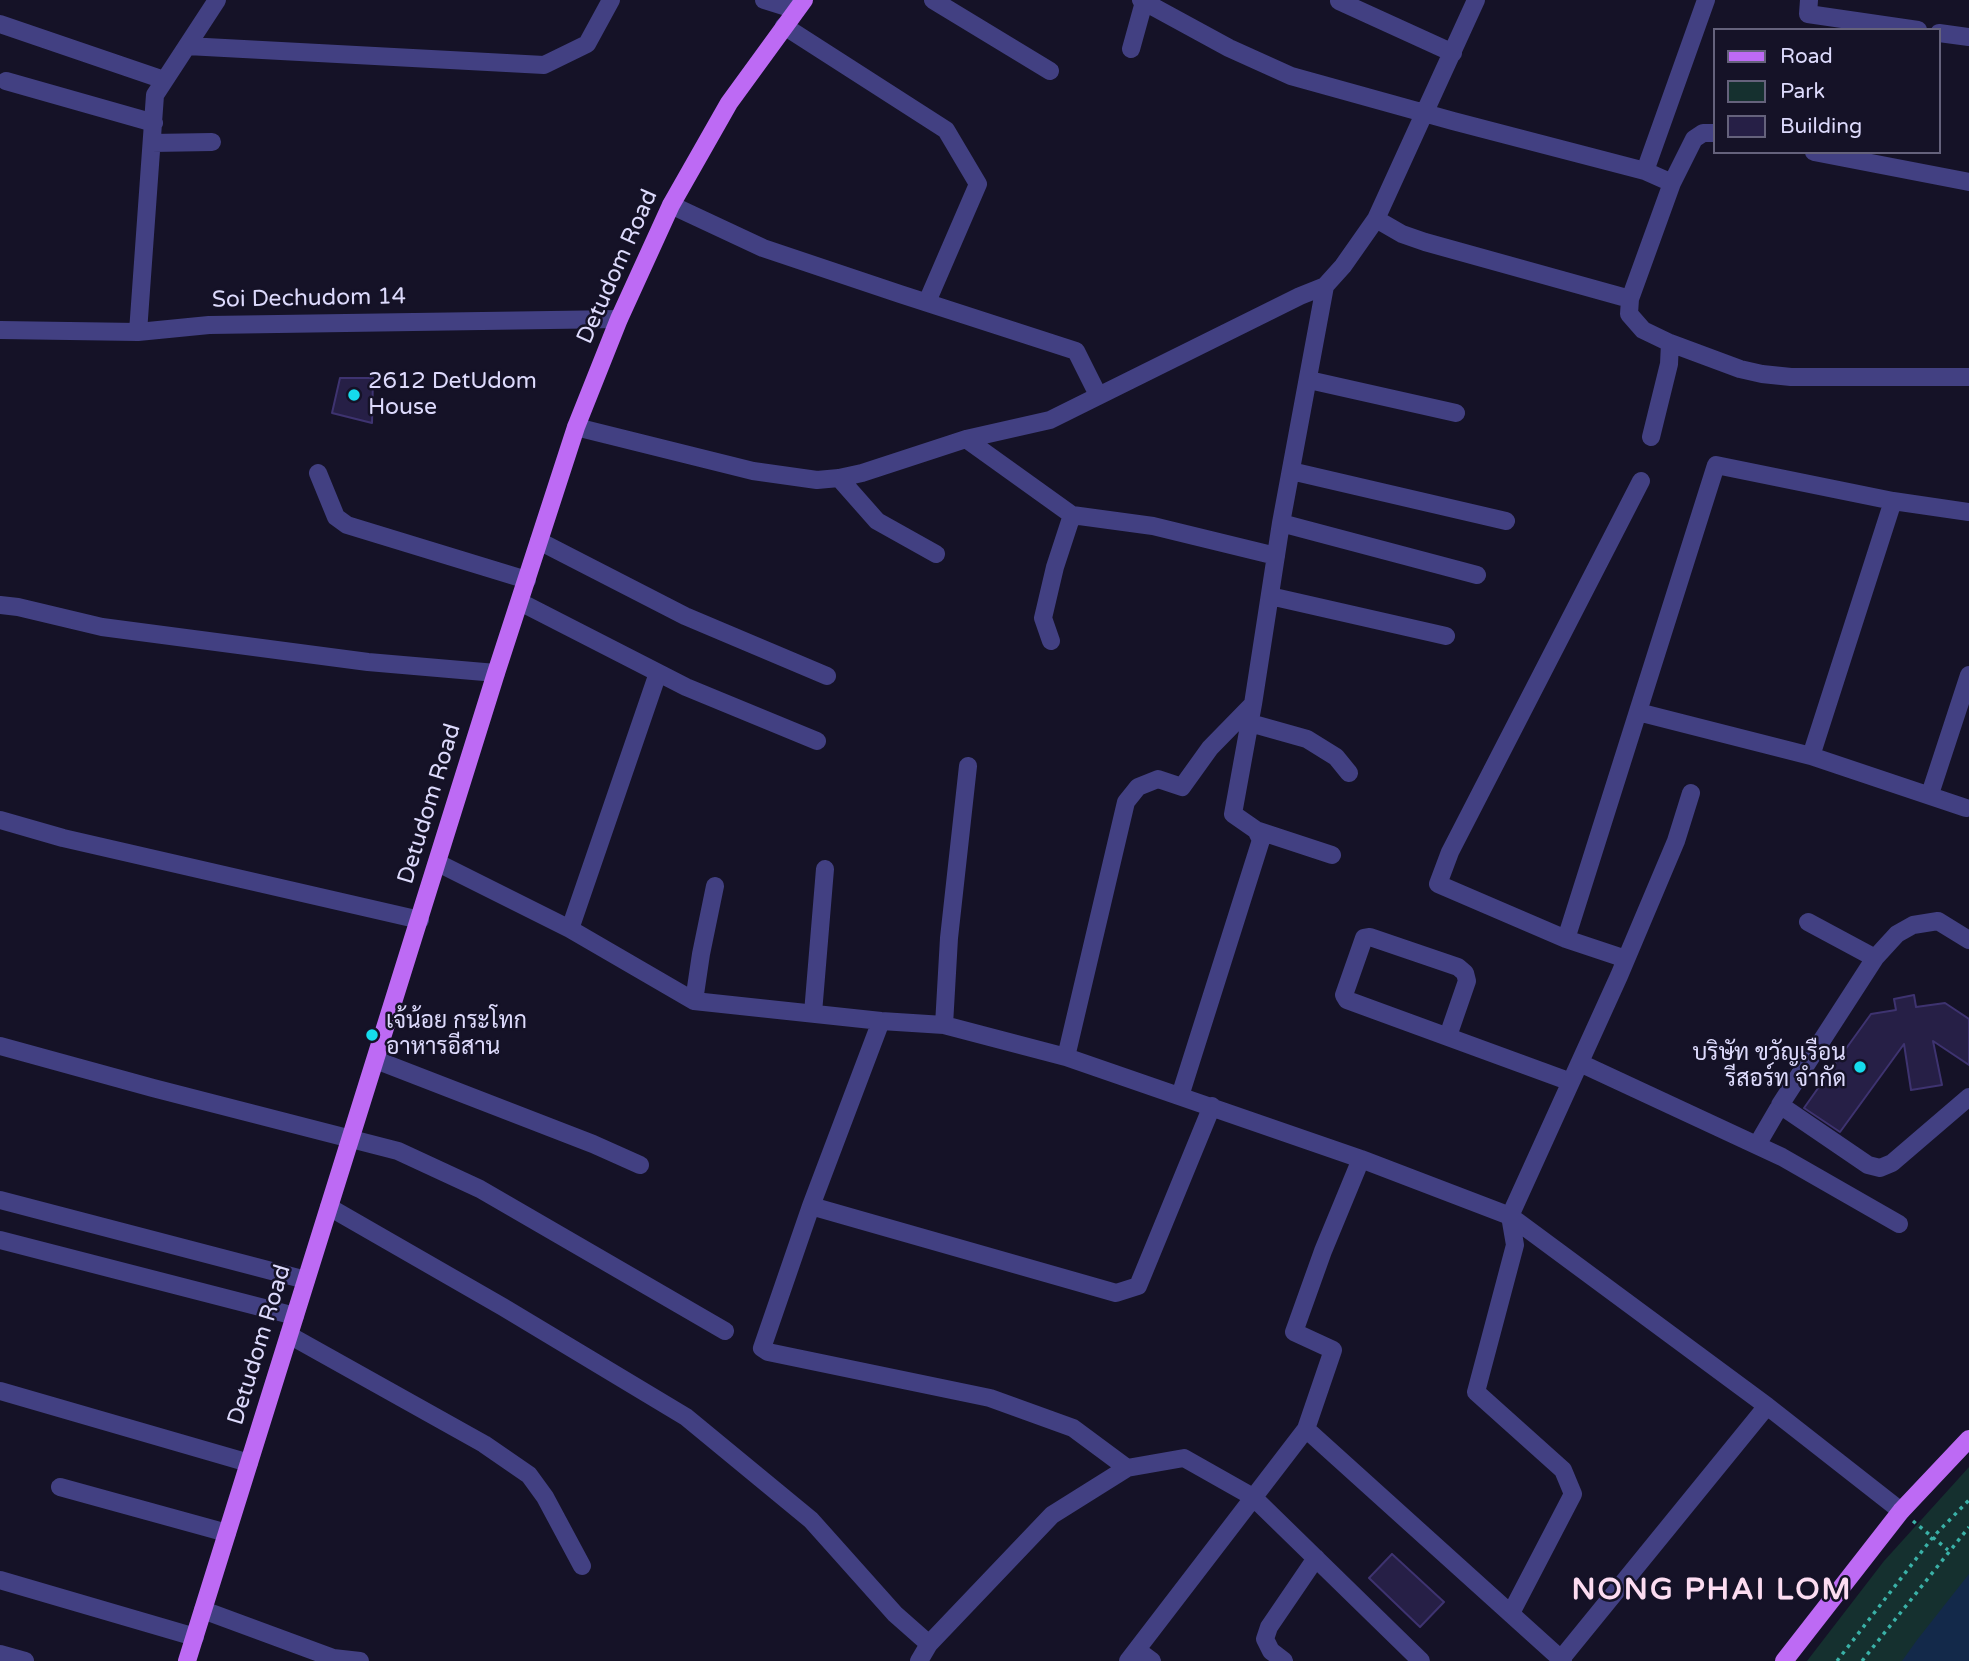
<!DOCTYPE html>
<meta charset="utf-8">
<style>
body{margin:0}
#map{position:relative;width:1969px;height:1661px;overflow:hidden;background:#151227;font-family:"Varela Round",sans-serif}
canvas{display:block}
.legend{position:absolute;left:1713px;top:28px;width:228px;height:126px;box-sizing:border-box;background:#151227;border:2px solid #65627c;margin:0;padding:9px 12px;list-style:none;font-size:21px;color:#dddafc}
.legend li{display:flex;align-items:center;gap:14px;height:35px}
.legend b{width:35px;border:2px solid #65627c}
</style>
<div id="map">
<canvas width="1969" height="1661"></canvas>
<ul class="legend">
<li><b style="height:9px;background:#bd6af4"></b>Road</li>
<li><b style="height:19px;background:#15302f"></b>Park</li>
<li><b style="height:19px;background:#261f46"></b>Building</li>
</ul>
</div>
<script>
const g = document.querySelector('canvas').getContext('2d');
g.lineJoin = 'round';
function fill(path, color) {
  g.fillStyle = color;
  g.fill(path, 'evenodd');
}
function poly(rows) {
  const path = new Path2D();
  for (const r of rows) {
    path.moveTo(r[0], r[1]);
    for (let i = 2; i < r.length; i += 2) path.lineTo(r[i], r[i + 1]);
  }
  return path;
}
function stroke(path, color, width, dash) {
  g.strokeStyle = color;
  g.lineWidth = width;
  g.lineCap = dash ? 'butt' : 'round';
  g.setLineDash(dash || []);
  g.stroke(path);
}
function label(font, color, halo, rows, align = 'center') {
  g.font = font + ' "Varela Round",Sarabun,sans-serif';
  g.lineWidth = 5;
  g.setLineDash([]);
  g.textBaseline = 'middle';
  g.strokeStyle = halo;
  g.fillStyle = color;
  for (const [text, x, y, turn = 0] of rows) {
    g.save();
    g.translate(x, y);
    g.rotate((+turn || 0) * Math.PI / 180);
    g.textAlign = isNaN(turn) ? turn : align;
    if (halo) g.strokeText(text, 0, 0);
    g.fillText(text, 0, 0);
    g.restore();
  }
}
const green = poly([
 [1969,1467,1969,1661,1807,1661,1884,1561]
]);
const water = poly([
 [1969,1574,1969,1661,1902,1661,1917,1640]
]);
const building = poly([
 [340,378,373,378,372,423,332,413,340,378],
 [1914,995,1916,1007,1945,1003,1969,1019,1969,1065,1933,1041,1942,1085,1911,1090,1904,1044,1840,1132,1804,1108,1821,1084,1817,1081,1828,1066,1832,1068,1871,1014,1896,1010,1894,999,1914,995],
 [1392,1554,1444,1602,1420,1627,1369,1578,1392,1554]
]);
const path = poly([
 [1913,1521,1948,1550],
 [1837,1661,1933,1537,1969,1500],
 [1862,1661,1969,1527]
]);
const minor = poly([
 [764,0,796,10],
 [933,0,1050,71],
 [1141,0,1229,48,1291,76,1453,121,1645,171,1672,183],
 [1809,0,1808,14,1918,30],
 [1339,1,1453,53],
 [0,24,164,80],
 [784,26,946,130,978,184,927,302],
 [1939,33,1969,37],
 [187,46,544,65,587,44,611,0],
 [1131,49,1144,2],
 [6,81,154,123],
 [1715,133,1703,133,1694,139,1672,183,1630,299,1629,314,1643,330,1670,343,1740,369,1762,374,1791,377,1969,377],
 [152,143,212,142],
 [1814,152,1969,182],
 [1645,171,1706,0],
 [671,205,763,248,900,294,1076,351,1098,395],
 [1376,219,1402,234,1425,242,1630,299],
 [0,330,138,332,209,325,619,319],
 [138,332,155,95,217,0],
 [1309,380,1456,413],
 [576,427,753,471,817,480,839,478,862,473,966,439,1050,420,1300,296,1325,286,1343,266,1376,219,1476,0],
 [1651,437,1669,364,1670,343],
 [966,439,1072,515,1153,526,1276,556],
 [1291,471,1506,521],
 [318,473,336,517,347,525,527,580],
 [839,478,877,521,936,554],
 [1281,523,1477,575],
 [539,541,685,616,827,676],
 [1270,596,1446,636],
 [520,602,686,687,817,741],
 [0,605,18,607,102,627,368,662,496,673],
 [1051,641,1043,618,1055,567,1072,515],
 [1638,712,1811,756,1966,808],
 [1250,723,1307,739,1336,757,1349,773],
 [1811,756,1893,501],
 [1930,794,1969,675],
 [0,820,63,838,420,920],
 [1256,830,1332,855],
 [438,863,570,929,694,1001,881,1021,944,1025,1066,1057,1361,1159,1510,1216,1767,1406,1901,1511],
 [1808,922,1875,958,1897,934,1913,925,1938,921,1969,940],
 [570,929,658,673],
 [1566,939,1716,465,1893,501,1969,512],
 [1875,958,1780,1105,1868,1165,1880,1168,1892,1163,1969,1097],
 [1626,959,1566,939,1438,884,1450,852,1641,481],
 [694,1001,701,954,715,886],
 [813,1013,825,869],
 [881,1021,811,1206,762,1348,768,1352,990,1398,1073,1428,1127,1468],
 [944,1025,949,938,968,766],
 [1448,1036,1467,981,1465,973,1458,967,1370,937,1364,938,1344,995,1347,1000,1571,1082],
 [0,1046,153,1088,398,1151,480,1189,725,1331],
 [1066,1057,1126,802,1138,787,1158,779,1182,787,1210,748,1253,704],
 [376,1060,593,1144,640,1165],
 [1580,1063,1782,1157,1899,1224],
 [1180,1096,1261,840,1256,830,1233,814,1253,704,1281,523,1325,286],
 [1757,1145,1778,1109],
 [0,1200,306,1280],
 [811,1206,1116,1293,1138,1286,1212,1106],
 [329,1207,503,1307,686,1417,811,1520,895,1614,929,1644],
 [0,1240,295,1316],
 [289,1335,484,1444,529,1475,545,1497,582,1566],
 [0,1391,249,1463],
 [1306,1429,1563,1661],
 [60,1487,227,1533],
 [0,1580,195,1637],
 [203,1610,333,1658,360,1661],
 [1511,1613,1573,1494,1563,1470,1476,1392,1515,1245,1510,1216,1619,976,1676,841,1691,793],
 [1137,1650,1152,1661],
 [0,1654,25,1661],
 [1561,1659,1767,1406],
 [919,1661,929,1644,1052,1515,1127,1468,1184,1458,1253,1497,1421,1661],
 [1128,1661,1306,1429,1333,1350,1294,1332,1323,1251,1361,1159],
 [1284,1661,1271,1651,1265,1639,1269,1627,1316,1558]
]);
const major = poly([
 [187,1661,496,673,576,427,619,319,671,205,729,103,804,0],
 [1784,1661,1901,1511,1969,1439]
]);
const markers = [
 [354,395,7,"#15dced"],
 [372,1035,7,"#15dced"],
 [1860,1067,7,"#15dced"]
];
const streetNames = [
 ["Detudom Road",618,267,-66],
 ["Soi Dechudom 14",309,299,-1],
 ["Detudom Road",430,804,-73],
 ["Detudom Road",260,1345,-73]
];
const poiNames = [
 ["2612 DetUdom",368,382],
 ["House",368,408],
 ["เจ้น้อย กระโทก",386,1022],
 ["อาหารอีสาน",386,1048],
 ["บริษัท ขวัญเรือน",1846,1054,"right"],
 ["รีสอร์ท จำกัด",1846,1080,"right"]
];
const districtNames = [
 ["NONG PHAI LOM",1712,1591]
];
fill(green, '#15302f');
fill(water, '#13294a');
fill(building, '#261f46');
stroke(building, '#3e3370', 2);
stroke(path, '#3ab1a7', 3.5, [3.5, 5]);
stroke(minor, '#424082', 18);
stroke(major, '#bd6af4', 18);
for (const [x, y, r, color] of markers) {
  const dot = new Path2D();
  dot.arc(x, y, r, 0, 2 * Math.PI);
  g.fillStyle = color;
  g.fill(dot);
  stroke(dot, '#151227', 2.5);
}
label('23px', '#dddafc', '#151227', streetNames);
label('23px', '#dddafc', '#151227', poiNames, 'left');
g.letterSpacing = '2px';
label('bold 30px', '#fcdcf1', '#151227', districtNames);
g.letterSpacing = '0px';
</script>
